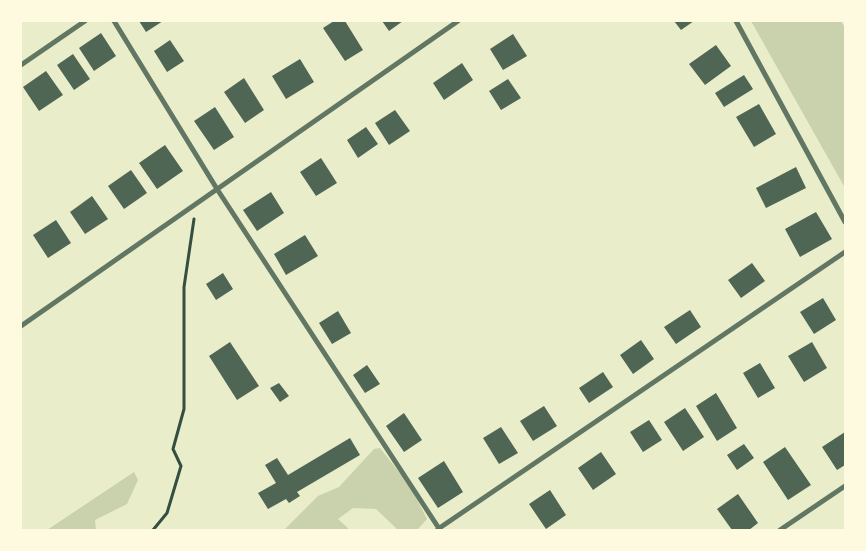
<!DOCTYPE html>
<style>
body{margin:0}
#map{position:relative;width:866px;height:551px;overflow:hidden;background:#e9edc9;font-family:Rubik,sans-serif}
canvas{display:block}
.frame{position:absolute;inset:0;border:22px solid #fefae0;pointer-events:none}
</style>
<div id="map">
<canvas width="866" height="551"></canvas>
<div class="frame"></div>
</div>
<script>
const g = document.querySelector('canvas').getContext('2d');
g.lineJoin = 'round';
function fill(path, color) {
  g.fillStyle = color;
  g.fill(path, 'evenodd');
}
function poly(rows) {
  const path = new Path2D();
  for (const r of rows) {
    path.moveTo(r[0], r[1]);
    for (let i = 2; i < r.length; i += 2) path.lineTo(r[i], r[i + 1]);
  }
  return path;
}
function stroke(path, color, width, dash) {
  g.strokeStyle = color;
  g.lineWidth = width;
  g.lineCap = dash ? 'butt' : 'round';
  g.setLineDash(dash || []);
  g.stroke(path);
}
const green = poly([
 [751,21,841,21,845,28,845,188],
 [380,448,410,486,427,519,417,530,398,530,376,509,353,508,338,519,350,530,284,530,318,496,339,487,374,449],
 [134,472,138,480,127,504,95,520,96,530,47,530]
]);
const building = poly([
 [139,21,163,21,146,32],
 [334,21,345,21,363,50,345,61,323,28],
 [382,21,403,21,389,31],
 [674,21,694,21,681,30],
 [101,33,116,56,94,71,79,48],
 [513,34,527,56,503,70,490,49],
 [170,40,184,61,167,72,154,51],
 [716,45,731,66,705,85,689,64],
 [73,54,90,79,74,90,57,65],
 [300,59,314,82,286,99,272,76],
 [462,63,473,80,444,100,433,83],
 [46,71,63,95,39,111,23,87],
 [744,75,753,89,724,107,715,93],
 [244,78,264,110,245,123,224,92],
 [508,79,521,98,501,110,489,91],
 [759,104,776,134,754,147,736,117],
 [215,107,234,137,214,150,194,121],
 [395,110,410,131,389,145,375,123],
 [366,127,378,144,358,158,347,140],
 [165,145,183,171,157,189,139,163],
 [321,158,337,183,316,196,300,172],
 [796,167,806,188,766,208,756,188],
 [131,170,147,193,124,209,108,186],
 [271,192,284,213,257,231,243,210],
 [92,196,108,219,85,234,70,212],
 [816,212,832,239,800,257,785,229],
 [56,220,71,243,48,258,33,235],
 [305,235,318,256,286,275,274,254],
 [752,263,765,281,741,298,728,280],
 [223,273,233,289,216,300,206,284],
 [823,298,836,320,814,334,800,312],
 [690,310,701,327,676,344,664,327],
 [338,311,351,333,332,344,319,323],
 [641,340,654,359,633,374,620,355],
 [230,342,259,386,237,400,209,356],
 [812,342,827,368,804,382,788,356],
 [760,363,775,388,758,398,743,373],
 [367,365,380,384,365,393,353,375],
 [603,372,613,387,589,403,579,388],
 [279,383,289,396,280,402,270,388],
 [716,393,737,428,717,441,696,406],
 [544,406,557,426,533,441,520,421],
 [685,408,704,437,683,451,664,422],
 [404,413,422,440,404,452,386,426],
 [649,420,662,440,643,452,630,432],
 [501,427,518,453,499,464,483,438],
 [845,432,845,465,837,470,822,447],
 [350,438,360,455,297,492,300,496,289,503,286,499,268,509,258,493,276,483,265,465,277,458,288,475],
 [744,444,754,458,737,470,727,455],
 [785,447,811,485,788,500,763,462],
 [601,452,616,474,593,490,578,468],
 [444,461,463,492,438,508,418,478],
 [550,490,566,515,546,529,529,504],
 [738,494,758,523,749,530,732,530,717,509]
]);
const path = poly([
 [153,530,167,513,181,466,173,449,184,409,184,287,194,219]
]);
const minor = poly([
 [114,21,217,189,440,530],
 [736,21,845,222],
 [21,65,85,21],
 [21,326,458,21],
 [438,529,845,252],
 [780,530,845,486]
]);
fill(green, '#cad2ad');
fill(building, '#4f6655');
stroke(path, '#344e41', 3);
stroke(minor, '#617663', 5);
</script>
